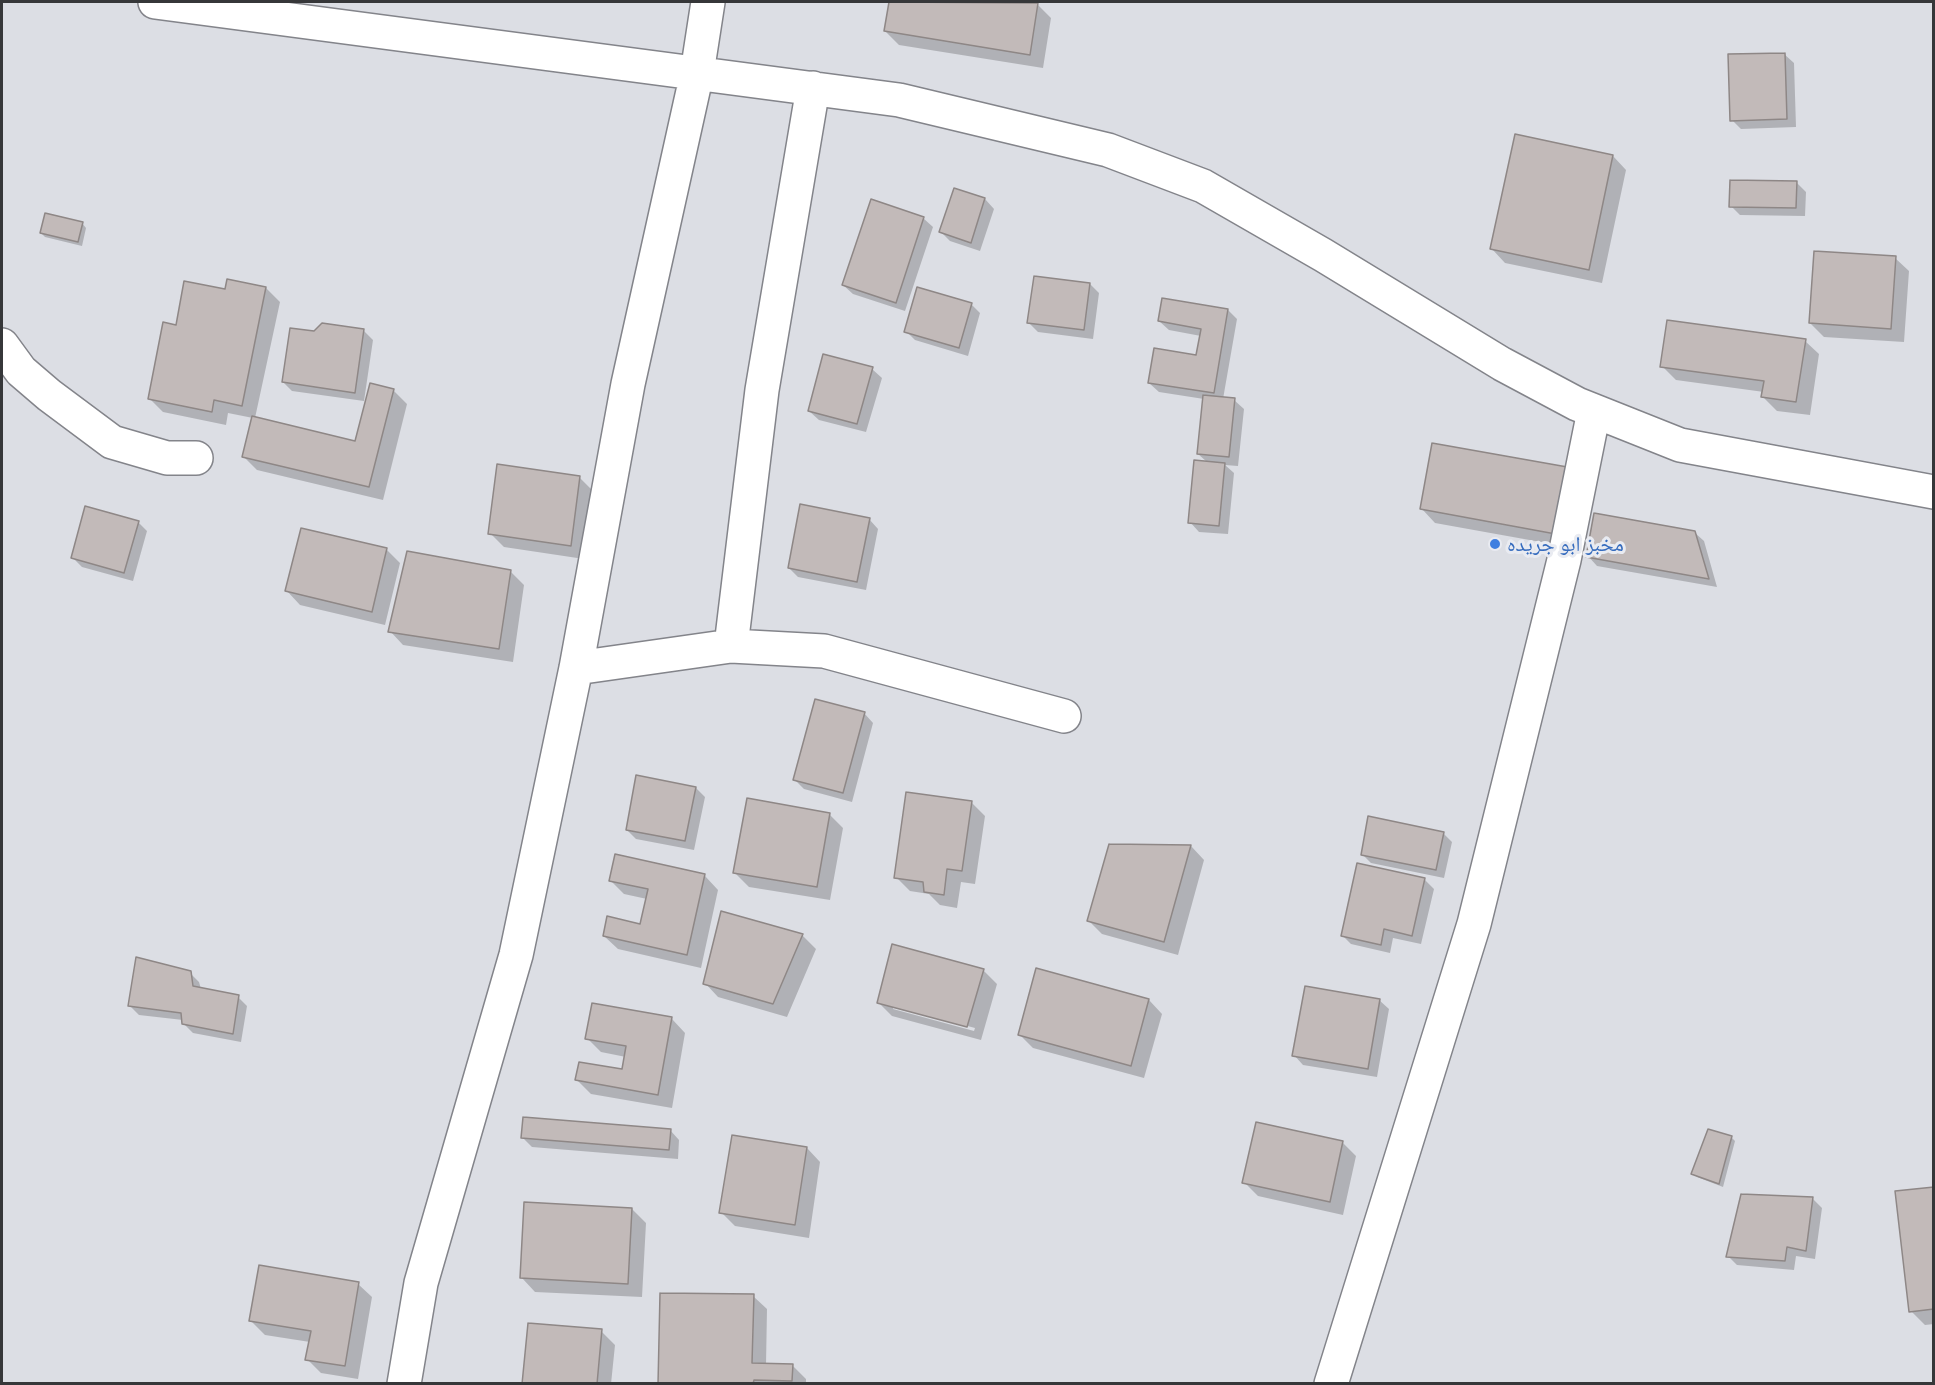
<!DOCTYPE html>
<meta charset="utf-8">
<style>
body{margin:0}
#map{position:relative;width:1935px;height:1385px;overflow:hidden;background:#dcdee4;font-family:"Golos Text",sans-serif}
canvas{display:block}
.frame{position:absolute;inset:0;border:3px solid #363739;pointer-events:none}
</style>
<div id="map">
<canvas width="1935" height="1385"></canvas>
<div class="frame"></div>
</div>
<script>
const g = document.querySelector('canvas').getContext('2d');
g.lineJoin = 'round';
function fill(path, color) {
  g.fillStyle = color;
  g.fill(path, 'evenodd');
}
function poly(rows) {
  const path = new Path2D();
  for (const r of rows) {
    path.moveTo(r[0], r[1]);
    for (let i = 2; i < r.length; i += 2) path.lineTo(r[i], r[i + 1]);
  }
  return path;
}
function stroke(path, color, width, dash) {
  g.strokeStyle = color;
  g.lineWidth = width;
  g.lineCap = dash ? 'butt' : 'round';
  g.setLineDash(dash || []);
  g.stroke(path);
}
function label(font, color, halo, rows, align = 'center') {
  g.font = font + ' "Golos Text","Noto Naskh Arabic",sans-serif';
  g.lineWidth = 6;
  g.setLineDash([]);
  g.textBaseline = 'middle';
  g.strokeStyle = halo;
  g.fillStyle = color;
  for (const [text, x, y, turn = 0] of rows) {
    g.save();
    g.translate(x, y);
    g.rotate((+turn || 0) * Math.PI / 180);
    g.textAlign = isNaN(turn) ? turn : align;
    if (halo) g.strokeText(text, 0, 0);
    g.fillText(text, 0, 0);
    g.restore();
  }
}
const shadow = poly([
 [890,2,1021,2,1037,4,1051,18,1043,68,899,45,885,31],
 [1784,54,1794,63,1796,127,1741,129,1732,120],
 [1613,156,1626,170,1602,283,1505,263,1492,249],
 [1796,182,1806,192,1805,216,1740,215,1731,206],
 [955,189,985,199,994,209,980,251,950,241,941,232],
 [923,218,933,227,905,311,853,294,843,285],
 [82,223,86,228,82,246,45,237,41,233],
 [1895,258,1909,271,1904,342,1824,337,1810,323],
 [229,281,266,288,280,302,255,418,356,443,393,390,407,404,383,500,257,470,243,456,253,418,228,413,226,425,163,412,149,398,177,327,226,291],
 [1090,284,1099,293,1093,339,1038,332,1029,323],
 [971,304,980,313,968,356,915,340,906,331],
 [1228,310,1237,319,1223,399,1234,400,1244,409,1238,466,1225,465,1234,473,1228,534,1199,532,1190,522,1207,462,1198,454,1204,399,1159,392,1149,383,1197,356,1201,336,1169,330,1159,321],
 [364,331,373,340,364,401,292,391,283,382,315,333],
 [1805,341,1819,354,1810,415,1777,411,1763,397,1764,392,1676,380,1662,366],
 [872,369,882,378,866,432,819,420,809,411],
 [1572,470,1574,548,1435,523,1422,509],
 [579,477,593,491,584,559,504,547,490,533],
 [869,519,878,529,866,590,798,577,789,568],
 [138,522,147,531,133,581,82,567,72,557],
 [1694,532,1704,541,1717,587,1597,566,1588,556],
 [386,549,400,563,385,625,300,605,287,591],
 [510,571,524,585,513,662,403,645,390,631],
 [864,713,873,723,852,802,804,789,794,779],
 [696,788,705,797,694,850,636,839,627,830],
 [971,802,985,816,975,884,961,882,957,908,940,905,929,894,910,891,896,877],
 [829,814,843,828,830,900,749,887,735,873],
 [1443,833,1452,842,1444,878,1371,863,1362,854],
 [1110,846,1191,846,1204,860,1178,955,1102,934,1088,920],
 [1358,864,1425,880,1434,889,1421,944,1393,938,1390,953,1351,944,1342,935],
 [705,876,718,890,701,968,618,949,604,936,641,926,647,899,624,894,610,880],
 [802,935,816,949,787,1017,718,997,705,983],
 [983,970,997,984,981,1040,892,1016,878,1002],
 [893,1006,975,1028,974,1031,893,1009],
 [1037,970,1149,1000,1162,1014,1144,1078,1033,1048,1019,1034],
 [190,973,199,982,201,989,238,997,247,1006,241,1042,193,1033,183,1023,183,1020,139,1015,130,1006],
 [1379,1000,1389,1009,1377,1077,1303,1065,1294,1055],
 [672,1019,685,1033,672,1108,591,1094,577,1080,623,1071,626,1057,601,1052,587,1038],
 [1257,1124,1343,1143,1356,1156,1343,1215,1258,1196,1244,1182],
 [670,1130,679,1140,678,1159,532,1147,523,1138],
 [1731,1137,1735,1141,1723,1187,1697,1177,1693,1173],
 [807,1148,820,1162,809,1238,735,1226,721,1212],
 [1934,1188,1934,1324,1925,1325,1911,1311],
 [1813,1199,1822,1208,1815,1259,1796,1256,1794,1270,1737,1265,1728,1256],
 [632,1209,646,1223,642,1297,535,1292,522,1278],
 [358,1284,372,1297,358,1379,321,1373,307,1359,310,1342,265,1335,251,1321],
 [753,1296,767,1309,766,1365,792,1365,806,1379,806,1384,660,1384],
 [601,1331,615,1345,611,1384,524,1384]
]);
const building = poly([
 [889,2,1038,3,1030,55,884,31,889,2],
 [1785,53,1787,119,1730,121,1728,54,1785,53],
 [1515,134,1613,155,1589,270,1490,249,1515,134],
 [1730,180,1797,181,1796,208,1729,207,1730,180],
 [954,188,985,198,971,243,939,232,954,188],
 [871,199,924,217,896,303,842,285,871,199],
 [45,213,83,222,78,242,40,233,45,213],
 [1814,251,1896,256,1891,329,1809,323,1814,251],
 [1034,276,1090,283,1084,330,1027,323,1034,276],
 [227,279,266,287,242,406,214,400,212,412,148,399,163,322,176,325,184,281,225,289,227,279],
 [917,287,972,303,959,348,904,332,917,287],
 [1162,298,1228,309,1214,393,1148,383,1154,348,1196,355,1201,329,1158,321,1162,298],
 [1667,320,1806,339,1796,402,1761,397,1764,381,1660,367,1667,320],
 [322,323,364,329,355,393,282,382,290,328,314,331,322,323],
 [823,354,873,367,857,424,808,411,823,354],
 [370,383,394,389,369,487,242,457,252,416,355,441,370,383],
 [1203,395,1235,398,1229,457,1197,454,1203,395],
 [1432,443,1573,468,1561,535,1420,509,1432,443],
 [1194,460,1225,463,1219,526,1188,523,1194,460],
 [497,464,580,476,571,546,488,534,497,464],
 [800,504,870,518,857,582,788,568,800,504],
 [85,506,139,521,124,573,71,558,85,506],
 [1594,513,1695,531,1709,579,1586,557,1594,513],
 [301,528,387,548,372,612,285,591,301,528],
 [407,551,511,570,499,649,388,632,407,551],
 [815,699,865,712,843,793,793,780,815,699],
 [636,775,696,787,685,841,626,830,636,775],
 [906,792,972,801,962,871,947,869,944,895,924,892,923,882,894,878,906,792],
 [747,798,830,813,817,887,733,873,747,798],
 [1368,816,1444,832,1436,870,1361,855,1368,816],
 [1109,844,1191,845,1164,942,1087,921,1109,844],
 [615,854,705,874,687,955,603,936,607,916,640,924,648,889,609,881,615,854],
 [1357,863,1425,878,1412,936,1384,929,1381,945,1341,936,1357,863],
 [721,911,803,934,773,1004,703,984,721,911],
 [892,944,984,969,967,1027,877,1003,892,944],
 [136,957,191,971,193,986,239,995,233,1034,182,1024,181,1013,128,1006,136,957],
 [1036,968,1149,999,1131,1066,1018,1035,1036,968],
 [1305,986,1380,999,1368,1069,1292,1056,1305,986],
 [592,1003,672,1017,658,1095,575,1080,579,1062,622,1069,626,1046,585,1039,592,1003],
 [523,1117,671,1129,669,1150,521,1138,523,1117],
 [1256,1122,1343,1141,1330,1202,1242,1183,1256,1122],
 [1708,1129,1732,1136,1719,1184,1691,1174,1708,1129],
 [732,1135,807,1147,795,1225,719,1213,732,1135],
 [1934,1187,1934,1309,1909,1312,1895,1191,1934,1187],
 [1741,1194,1813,1197,1806,1251,1787,1247,1785,1261,1726,1257,1741,1194],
 [524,1202,632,1208,628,1284,520,1278,524,1202],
 [259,1265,359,1282,345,1366,305,1360,311,1331,249,1321,259,1265],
 [660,1293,754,1294,752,1363,793,1364,792,1381,754,1380,753,1384,658,1384,660,1293],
 [528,1323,602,1329,597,1384,522,1384,528,1323]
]);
const street = poly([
 [155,2,899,100,1108,150,1203,186,1323,255,1502,364,1577,404,1680,445,1934,492],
 [2,345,21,371,49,395,112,442,167,458,196,458],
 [731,646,762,390,813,88],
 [576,668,731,646,824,651,1064,716],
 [404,1384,421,1283,516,955,576,668,628,384,697,73,708,2],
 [1331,1384,1474,924,1564,560,1594,411]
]);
const markers = [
 [1495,544,6,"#3f7fe0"]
];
const shopNames = [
 ["مخبز ابو جريده",1507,544]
];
fill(shadow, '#0003');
fill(building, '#c2bab9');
stroke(building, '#8e8786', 1.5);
stroke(street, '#83848a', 36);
stroke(street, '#fff', 33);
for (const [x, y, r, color] of markers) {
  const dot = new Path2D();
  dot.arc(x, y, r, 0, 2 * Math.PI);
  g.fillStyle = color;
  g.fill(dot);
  stroke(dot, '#e9ebf1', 2);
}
label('21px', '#366cbe', '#e9ebf1', shopNames, 'left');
</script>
